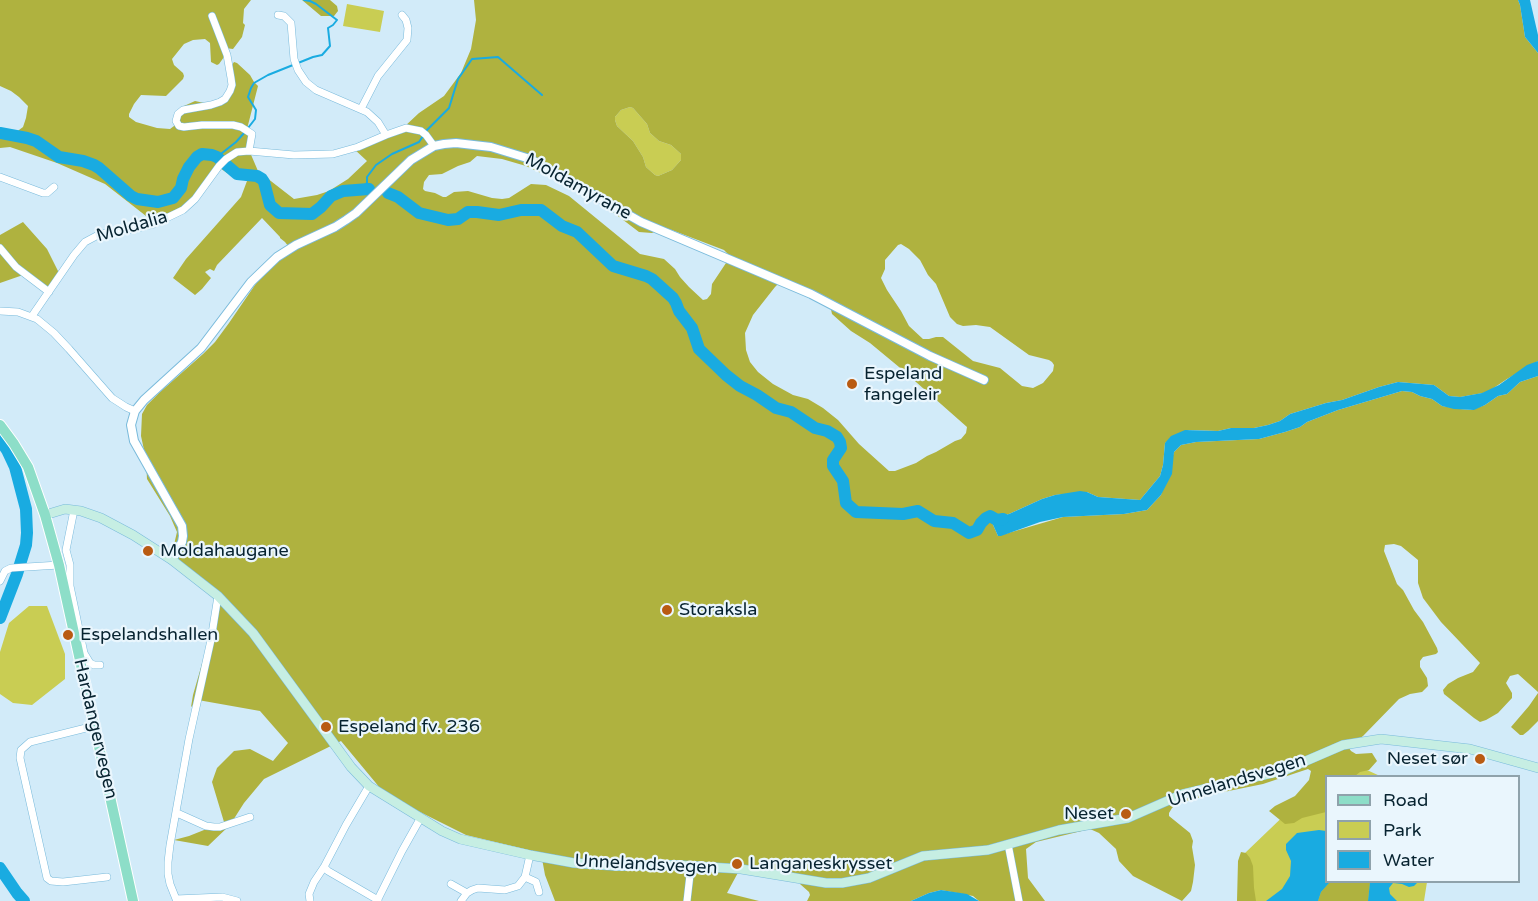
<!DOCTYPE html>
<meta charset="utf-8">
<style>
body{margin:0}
#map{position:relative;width:1538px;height:901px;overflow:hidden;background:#d2ebf9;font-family:"Varela Round",sans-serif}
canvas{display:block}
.legend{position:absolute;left:1325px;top:775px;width:195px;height:108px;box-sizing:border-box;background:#eaf6fd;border:2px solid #8fa2ab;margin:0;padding:8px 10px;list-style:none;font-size:18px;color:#072330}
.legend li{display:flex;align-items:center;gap:12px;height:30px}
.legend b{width:30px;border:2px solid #8fa2ab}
</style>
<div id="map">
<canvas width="1538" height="901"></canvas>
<ul class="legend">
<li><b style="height:8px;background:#8ddec8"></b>Road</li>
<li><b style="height:16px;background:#c9cd53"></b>Park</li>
<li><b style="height:16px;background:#19abe1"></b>Water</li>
</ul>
</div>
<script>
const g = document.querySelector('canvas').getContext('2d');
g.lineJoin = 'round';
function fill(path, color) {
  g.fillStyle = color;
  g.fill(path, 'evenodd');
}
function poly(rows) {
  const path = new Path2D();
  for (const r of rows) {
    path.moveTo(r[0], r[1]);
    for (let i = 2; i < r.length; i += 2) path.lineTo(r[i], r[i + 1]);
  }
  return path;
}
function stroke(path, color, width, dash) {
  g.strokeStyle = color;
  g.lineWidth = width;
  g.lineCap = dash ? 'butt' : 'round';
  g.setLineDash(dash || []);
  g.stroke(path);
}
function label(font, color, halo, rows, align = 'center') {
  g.font = font + ' "Varela Round",sans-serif';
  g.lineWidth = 4.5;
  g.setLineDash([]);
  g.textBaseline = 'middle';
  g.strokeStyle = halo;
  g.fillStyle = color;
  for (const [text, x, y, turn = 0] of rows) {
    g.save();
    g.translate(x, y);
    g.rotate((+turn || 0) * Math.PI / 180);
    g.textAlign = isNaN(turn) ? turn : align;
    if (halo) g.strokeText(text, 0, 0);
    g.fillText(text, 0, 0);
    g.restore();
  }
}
const green = poly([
 [347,4,384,11,380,32,343,26],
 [630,107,633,108,647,124,650,133,659,141,671,145,681,154,681,160,672,170,658,176,655,175,646,167,643,157,633,141,617,126,615,120,615,117,621,110],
 [29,606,47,606,65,654,65,679,32,705,13,703,0,694,0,652,9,623],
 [1343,759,1380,776,1326,776,1326,882,1427,882,1424,901,1249,901,1245,853]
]);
const forest = poly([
 [0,0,251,0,244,9,243,23,245,25,242,37,233,49,225,48,224,57,219,64,217,65,211,62,210,43,205,39,193,40,184,44,172,59,174,65,183,73,184,76,183,79,166,96,141,95,134,104,129,114,129,117,136,122,157,128,170,129,174,126,177,112,184,106,195,101,209,104,227,99,230,71,232,65,234,62,237,63,250,75,254,82,258,86,247,129,251,132,249,150,258,171,294,199,317,195,329,191,348,179,367,161,353,148,404,127,419,113,444,96,461,73,471,49,476,20,474,0,1518,0,1520,5,1525,37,1538,53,1538,361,1507,379,1489,391,1483,393,1460,397,1449,396,1434,385,1398,382,1379,387,1342,400,1326,403,1290,414,1280,421,1268,425,1254,428,1231,428,1218,431,1189,430,1165,443,1163,465,1160,476,1140,500,1098,497,1087,492,1055,495,1042,499,1009,514,997,517,991,515,990,518,998,536,1063,517,1124,514,1147,510,1161,495,1174,452,1181,445,1196,442,1259,439,1285,432,1300,427,1307,422,1338,410,1402,391,1412,392,1420,396,1432,399,1442,406,1460,409,1471,410,1485,405,1498,396,1507,394,1520,382,1538,376,1538,692,1518,674,1510,676,1506,683,1512,693,1512,698,1498,713,1486,720,1480,722,1474,718,1444,694,1443,690,1448,684,1458,678,1473,672,1480,663,1441,622,1423,598,1418,583,1418,560,1401,546,1394,544,1385,545,1384,551,1397,584,1403,590,1414,610,1423,622,1437,648,1438,652,1436,654,1423,657,1420,661,1420,667,1427,678,1428,686,1422,692,1410,694,1399,699,1363,736,1351,745,1349,748,1351,751,1356,754,1372,753,1377,761,1369,770,1360,772,1355,776,1326,776,1326,812,1302,818,1294,823,1285,824,1269,811,1275,806,1295,796,1309,780,1311,771,1308,769,1263,784,1209,795,1177,804,1172,808,1169,813,1169,816,1190,833,1193,841,1192,847,1195,865,1193,882,1191,891,1182,901,1133,876,1119,861,1116,849,1099,833,1090,829,1036,842,1026,849,1028,878,1045,901,979,901,973,896,941,890,929,893,911,901,807,901,810,895,809,892,800,884,801,881,741,867,727,893,759,901,555,901,545,875,541,853,466,835,418,811,380,788,341,741,264,779,244,803,230,825,208,846,174,840,189,836,224,822,212,782,217,768,234,751,250,749,273,761,288,743,260,711,198,700,191,707,193,695,220,601,174,563,172,553,177,532,170,516,147,479,146,459,141,436,142,414,147,405,159,393,203,354,215,342,229,323,257,282,267,270,292,251,285,242,280,238,280,237,262,218,217,265,214,271,210,269,205,272,211,278,202,289,195,295,173,278,186,259,241,197,247,181,227,173,220,168,181,212,155,223,105,184,57,163,10,147,0,148,0,139,10,139,13,138,15,135,15,133,23,127,26,118,28,106,19,97,11,91,0,86],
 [630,107,633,108,647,124,650,133,659,141,671,145,681,154,681,160,672,170,658,176,655,175,646,167,643,157,633,141,617,126,615,120,615,117,621,110],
 [477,156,502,159,526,166,543,174,556,169,596,192,604,198,614,213,639,232,652,233,663,228,669,229,724,250,729,255,726,263,712,284,711,294,707,299,703,300,689,287,680,277,675,269,664,259,640,254,569,196,546,185,531,184,509,198,502,199,492,198,468,191,454,192,446,197,443,197,435,193,425,191,423,189,424,182,429,175,442,174,458,166,470,162],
 [901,244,909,249,920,260,928,275,936,284,950,317,957,324,963,326,976,325,990,327,1029,355,1049,360,1052,362,1054,365,1053,371,1043,383,1033,388,1022,386,1000,368,973,361,943,337,936,337,929,339,923,339,909,326,901,311,887,290,881,278,885,269,885,260,898,245],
 [779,283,830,305,832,314,851,331,870,343,899,367,967,427,966,433,961,439,955,441,936,452,927,456,916,463,895,471,889,471,859,444,838,420,823,408,808,399,793,395,773,384,758,372,750,362,746,350,745,333,753,315,775,287],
 [302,0,330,0,337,6,338,11,334,16,321,16],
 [23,222,47,249,59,273,46,290,23,275,0,283,0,235],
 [1538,693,1538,721,1528,731,1523,735,1520,735,1511,727,1529,706],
 [1241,852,1246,853,1250,858,1253,866,1254,888,1256,901,1237,901,1238,861],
 [1330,882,1370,882,1368,901,1318,901,1321,892]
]);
const water = poly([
 [1518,0,1530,0,1538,35,1538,53,1525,37,1520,5],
 [1538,361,1538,376,1520,382,1507,394,1498,396,1485,405,1474,410,1454,409,1442,406,1432,399,1420,396,1412,392,1402,391,1338,410,1307,422,1300,427,1285,432,1259,439,1196,442,1181,445,1174,452,1172,474,1161,495,1147,510,1124,514,1063,517,1040,522,1001,536,998,536,990,518,990,515,997,517,1009,514,1042,499,1055,495,1080,491,1087,492,1098,497,1140,500,1160,476,1163,465,1165,443,1171,436,1185,430,1218,431,1231,428,1254,428,1268,425,1280,421,1290,414,1326,403,1342,400,1379,387,1398,382,1434,385,1449,396,1460,397,1482,393,1499,385,1527,365],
 [1319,830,1326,831,1326,882,1330,882,1321,892,1318,901,1266,901,1282,889,1290,876,1291,861,1286,850,1286,844,1297,833],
 [1370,882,1418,882,1414,886,1409,887,1402,884,1393,883,1389,888,1390,894,1397,901,1368,901],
 [941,890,967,894,979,901,911,901,929,893]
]);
const stream = poly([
 [248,128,255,119,256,110,248,97,251,88,254,83,268,75,313,57,322,55,330,46,328,28,333,25,337,20,316,4,310,1,304,0],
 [426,131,449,108,458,79,472,59,498,57,542,95],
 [217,157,236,142,245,132],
 [361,190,367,183,367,177,376,165,392,154,419,142,423,136]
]);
const river = poly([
 [0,133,27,138,36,141,59,157,83,161,94,165,99,168,131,196,137,199,158,202,173,198,181,188,183,179,189,167,197,157,202,154,212,155,217,157,237,174,257,176,262,179,264,182,270,205,279,213,312,214,321,207,331,196,343,191,369,189],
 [388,193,398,197,419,213,448,220,458,219,468,212,477,212,499,215,521,210,541,210,562,226,577,232,613,266,646,276,652,279,673,298,676,303,679,311,692,328,699,349,726,375,740,386,757,395,776,408,791,412,815,428,827,431,837,437,840,442,841,448,833,460,833,466,843,481,846,503,856,512,903,514,918,511,934,521,953,523,969,533,977,530,981,523,986,518,990,516,997,520,1003,519],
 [0,440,7,450,15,467,26,509,27,533,26,545,17,574,0,618],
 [0,868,17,893,24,901]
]);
const minor = poly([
 [278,15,284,16,291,23,294,59,298,70,306,82,316,90,367,112,378,122,386,135],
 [212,16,227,55,231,78,232,85,230,91,225,99,220,102,211,105,183,110,178,114,176,121,179,126,184,127,202,125,233,125,241,127,252,134,249,151],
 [361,109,378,76,407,40,408,28,406,20,402,15],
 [0,177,43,193,47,193,54,187],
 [0,248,16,267,49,292],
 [0,311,18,312,37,319,54,333,69,349,112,398,126,407,135,411],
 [32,316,74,255,85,242,100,234,133,229,154,224,183,210,195,199,219,166,226,159,237,152,249,151,294,155,333,154,358,147,386,135,406,128,421,131,426,135,434,146],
 [74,510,66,550,70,565,70,586,84,653,90,663,94,665,100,665],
 [0,581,5,571,11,568,59,565],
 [218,596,211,640,189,739,170,845,168,862,168,874,170,884,176,899,222,897,237,901],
 [94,726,30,742,21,750,20,758,47,878,51,881,63,882,107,877],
 [177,813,206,826,214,827,220,827,250,817],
 [1008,844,1019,901],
 [324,867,328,871,378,900],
 [525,877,536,882,539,892],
 [451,884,467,893],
 [310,901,309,894,314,882,324,867,346,825,369,786],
 [377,901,402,851,420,819],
 [461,901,467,893,472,890,478,888,505,890,518,886,525,877,530,855],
 [687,901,691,866]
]);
const tertiary = poly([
 [172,560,182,542,183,536,182,526,134,441,131,425,135,411,144,400,201,348,251,282,277,257,296,245,335,227,346,220,356,213,411,160,434,146,444,144,456,143,491,147,530,159,641,222,811,294,930,356,984,380]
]);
const secondary = poly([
 [45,515,65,509,81,511,101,518,133,535,172,560,218,596,253,633,351,767,369,786,442,831,460,839,530,855,574,863,617,866,676,865,741,869,826,883,842,883,869,878,923,856,988,850,1059,830,1128,818,1183,794,1285,770,1343,745,1381,739,1470,749,1538,768]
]);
const primary = poly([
 [0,425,14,444,28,467,45,515,59,565,133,901]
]);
const markers = [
 [852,384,6,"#b95b12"],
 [148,551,6,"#b95b12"],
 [667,610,6,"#b95b12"],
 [68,635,6,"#b95b12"],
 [326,727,6,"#b95b12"],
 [1480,759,6,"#b95b12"],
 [1126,814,6,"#b95b12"],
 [737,864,6,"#b95b12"]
];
const streetNames = [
 ["Moldamyrane",578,187,29],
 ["Moldalia",132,227,-16],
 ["Hardangervegen",95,729,77],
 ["Unnelandsvegen",1237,781,-17],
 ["Unnelandsvegen",646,865,3]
];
const poiNames = [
 ["Espeland",864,374],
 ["fangeleir",864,395],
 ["Moldahaugane",160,551],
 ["Storaksla",679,610],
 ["Espelandshallen",80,635],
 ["Espeland fv. 236",338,727],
 ["Neset sør",1468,759,"right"],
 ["Neset",1114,814,"right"],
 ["Langaneskrysset",749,864]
];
fill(green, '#c9cd53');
fill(forest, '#afb23f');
fill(water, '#19abe1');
stroke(stream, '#19abe1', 2);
stroke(river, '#19abe1', 12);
stroke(minor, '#79badb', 8);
stroke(tertiary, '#79badb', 10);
stroke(secondary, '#79badb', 10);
stroke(primary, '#fff', 12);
stroke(minor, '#fff', 7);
stroke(tertiary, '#fff', 8);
stroke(secondary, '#c6eee3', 9);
stroke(primary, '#8ddec8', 10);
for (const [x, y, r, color] of markers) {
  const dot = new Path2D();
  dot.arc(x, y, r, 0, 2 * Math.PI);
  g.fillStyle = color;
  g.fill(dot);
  stroke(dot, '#eaf6fd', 2);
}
label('18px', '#072330', '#eaf6fd', streetNames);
label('18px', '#072330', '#eaf6fd', poiNames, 'left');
</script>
